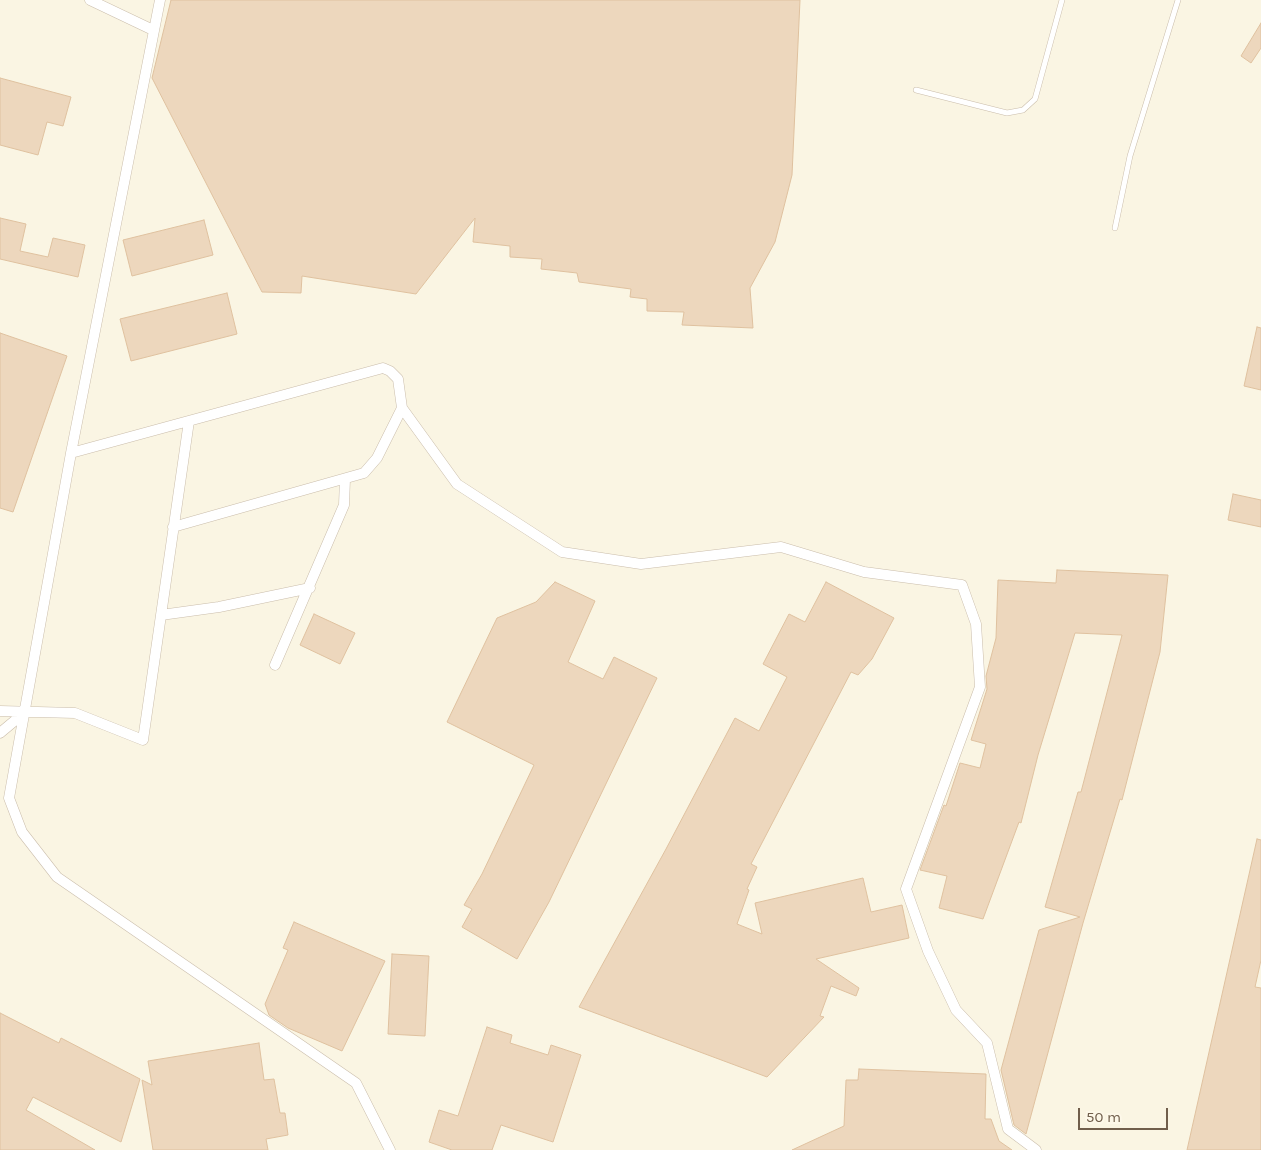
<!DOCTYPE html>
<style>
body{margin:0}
#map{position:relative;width:1261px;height:1150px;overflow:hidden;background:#faf5e3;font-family:Karla,sans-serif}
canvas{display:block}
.scale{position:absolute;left:1078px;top:1108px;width:90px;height:22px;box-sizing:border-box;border:2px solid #705e4b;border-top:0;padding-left:6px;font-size:15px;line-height:18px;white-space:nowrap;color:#705e4b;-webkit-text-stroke:4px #fdf8e9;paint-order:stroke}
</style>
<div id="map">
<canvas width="1261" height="1150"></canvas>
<div class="scale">50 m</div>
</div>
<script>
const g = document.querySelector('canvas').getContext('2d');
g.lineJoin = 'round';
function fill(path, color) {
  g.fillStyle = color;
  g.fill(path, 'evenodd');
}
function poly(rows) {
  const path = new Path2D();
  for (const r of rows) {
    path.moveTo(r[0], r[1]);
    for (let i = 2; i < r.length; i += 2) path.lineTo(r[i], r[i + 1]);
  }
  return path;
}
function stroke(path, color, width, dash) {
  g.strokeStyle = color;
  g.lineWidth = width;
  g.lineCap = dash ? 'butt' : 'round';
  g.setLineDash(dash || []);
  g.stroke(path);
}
const building = poly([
 [171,0,800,0,792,175,775,242,750,288,753,328,682,325,684,312,647,311,647,299,630,297,631,289,579,282,577,273,541,269,542,259,510,257,510,246,473,242,475,218,416,294,302,276,301,293,262,292,152,78,171,0],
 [1261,23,1261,48,1251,63,1241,56,1261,23],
 [0,78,71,97,63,126,47,122,38,155,0,145,0,78],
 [0,218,26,224,20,251,48,257,53,238,85,245,78,277,0,259,0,218],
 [204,220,213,255,132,276,123,240,204,220],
 [227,293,237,334,131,361,120,319,227,293],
 [1257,327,1261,328,1261,390,1244,386,1257,327],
 [0,333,67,356,13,512,0,508,0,333],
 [1233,494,1261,500,1261,527,1228,520,1233,494],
 [1057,570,1168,575,1160,652,1122,800,1120,799,1083,923,1026,1134,1014,1125,1001,1070,1039,930,1080,917,1045,907,1078,792,1081,792,1122,635,1075,633,1038,755,1021,823,1019,822,983,919,939,908,947,876,920,870,944,805,946,806,960,763,980,768,986,744,971,740,987,689,986,676,996,638,998,580,1056,583,1057,570],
 [555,582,595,601,568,662,603,679,614,657,657,678,549,902,517,959,462,927,472,909,464,905,482,874,534,765,447,722,497,618,536,602,555,582],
 [826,582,894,618,872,659,858,675,851,672,751,864,757,867,747,889,749,890,737,924,762,934,755,903,863,878,871,912,902,905,909,938,816,959,859,988,856,996,831,986,820,1016,824,1017,767,1077,579,1007,666,849,735,718,759,731,787,677,763,664,789,614,805,622,826,582],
 [314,614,355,633,340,664,300,645,314,614],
 [1257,839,1261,840,1261,960,1255,987,1261,988,1261,1150,1187,1150,1257,839],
 [294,922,385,961,342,1051,288,1028,269,1015,265,1004,288,950,283,948,294,922],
 [392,954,429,956,425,1036,388,1034,392,954],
 [0,1013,59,1043,61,1038,140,1079,121,1142,33,1097,26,1110,95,1150,0,1150,0,1013],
 [487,1027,512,1035,510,1043,548,1055,551,1045,581,1055,553,1142,501,1125,492,1150,452,1150,429,1142,439,1110,458,1116,487,1027],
 [259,1043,264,1080,274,1079,280,1113,285,1113,288,1135,266,1139,268,1150,153,1150,142,1080,152,1085,148,1061,259,1043],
 [859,1069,986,1074,985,1119,991,1119,999,1141,1012,1150,792,1150,844,1126,846,1080,858,1080,859,1069]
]);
const lane = poly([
 [916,90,1007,113,1023,110,1035,99,1062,0],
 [1115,228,1130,156,1178,0]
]);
const street = poly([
 [90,0,153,30],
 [160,0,71,453,9,798,22,832,57,877,356,1083,390,1150],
 [71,453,383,368,390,371,398,379,402,408,457,484,562,552,641,564,781,547,864,572,962,585,976,624,980,687,906,889,928,951,956,1010,987,1043,1008,1129,1036,1150],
 [173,527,364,473,377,458,402,408],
 [161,615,219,607,310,588],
 [275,665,344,505,345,479],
 [0,711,75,713,143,740,189,421],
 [0,733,24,713]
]);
fill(building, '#edd7bd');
stroke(building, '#dfc19f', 1);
stroke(lane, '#cabdab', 6);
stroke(street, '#cabdab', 11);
stroke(lane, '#fff', 5);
stroke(street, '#fff', 10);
</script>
